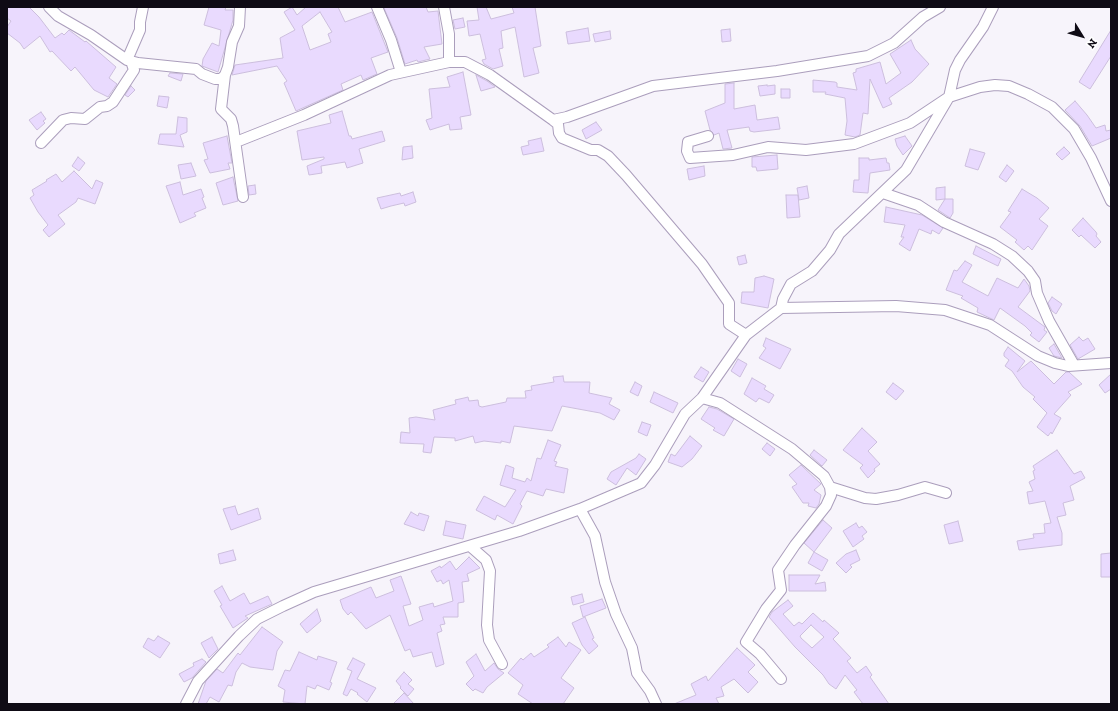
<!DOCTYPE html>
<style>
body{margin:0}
#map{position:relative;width:1118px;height:711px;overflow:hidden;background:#f7f4fb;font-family:"Zilla Slab",serif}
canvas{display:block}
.frame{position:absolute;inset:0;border:8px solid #0f0b15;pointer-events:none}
.north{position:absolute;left:1062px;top:16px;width:40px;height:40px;-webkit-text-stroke:3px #fff;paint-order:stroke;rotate:127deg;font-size:11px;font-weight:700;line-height:16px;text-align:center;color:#0f0b15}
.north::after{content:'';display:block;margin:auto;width:14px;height:18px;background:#0f0b15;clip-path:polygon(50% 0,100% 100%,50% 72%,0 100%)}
</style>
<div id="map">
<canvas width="1118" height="711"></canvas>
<div class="frame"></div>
<div class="north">N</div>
</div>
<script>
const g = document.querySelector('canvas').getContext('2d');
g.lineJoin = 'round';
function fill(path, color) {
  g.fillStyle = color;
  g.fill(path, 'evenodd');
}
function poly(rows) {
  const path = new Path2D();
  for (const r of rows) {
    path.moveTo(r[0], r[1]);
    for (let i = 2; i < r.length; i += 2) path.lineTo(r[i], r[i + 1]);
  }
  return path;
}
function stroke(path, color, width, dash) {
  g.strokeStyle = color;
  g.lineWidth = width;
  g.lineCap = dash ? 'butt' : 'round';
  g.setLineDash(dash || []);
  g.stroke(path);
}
const building = poly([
 [7,7,29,7,39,17,55,38,62,33,64,35,69,30,85,42,86,41,116,67,109,78,117,84,108,97,94,90,75,67,71,71,52,51,50,52,40,36,24,49,20,43,7,33,7,27,11,21,7,18,7,7],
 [209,7,226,7,225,10,233,10,233,20,218,72,202,66,203,59,212,43,219,46,221,30,204,25,209,7],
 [292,7,297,15,306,7,338,7,345,22,372,12,388,52,371,58,377,74,363,80,361,75,341,84,343,90,296,111,284,83,287,81,277,66,232,75,235,65,283,58,280,38,295,30,284,12,292,7],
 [320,12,332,32,328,34,331,42,310,50,302,26,320,12],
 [387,7,426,7,428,12,438,11,442,44,424,47,430,59,418,62,417,60,405,64,397,38,384,8,387,7],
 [477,7,486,7,491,19,514,13,512,7,535,7,541,46,533,48,539,73,524,77,515,27,501,31,503,48,499,49,503,66,493,69,484,64,482,60,486,59,480,34,469,36,467,21,479,20,477,7],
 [463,18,465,27,455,29,453,20,463,18],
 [588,28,590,41,568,44,566,32,588,28],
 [730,29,731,41,722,42,721,30,730,29],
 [1111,30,1111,56,1090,89,1079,82,1111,30],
 [610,31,611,39,595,42,593,34,610,31],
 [911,40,915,49,929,64,912,82,889,98,892,104,883,108,870,79,868,114,863,113,860,135,855,137,845,135,847,121,845,98,825,94,826,92,813,92,813,80,835,82,837,83,837,87,857,90,853,73,856,72,856,69,880,62,886,84,901,73,890,54,911,40],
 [463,72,471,115,460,117,462,129,450,130,449,124,430,130,426,120,432,118,429,89,450,87,447,77,463,72],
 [170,73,183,74,181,81,168,76,170,73],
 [476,75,487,81,495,87,481,91,476,75],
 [734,83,734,109,755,105,757,120,778,117,780,129,754,132,750,131,749,127,727,130,732,148,723,149,719,133,714,135,710,130,705,111,725,103,725,84,734,83],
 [767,85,767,86,775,85,775,94,760,96,758,86,767,85],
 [131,86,135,90,128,97,125,95,131,86],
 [781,89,790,89,790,98,781,98,781,89],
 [159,96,169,97,167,108,157,106,159,96],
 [1075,101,1087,115,1096,128,1105,125,1106,131,1111,130,1111,138,1092,146,1080,126,1065,110,1075,101],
 [342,111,349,136,351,136,352,139,382,131,385,141,359,149,363,163,347,168,345,162,321,166,322,173,309,175,307,166,324,159,324,157,302,160,297,131,331,123,329,115,342,111],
 [41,112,46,119,43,121,45,123,37,130,29,120,41,112],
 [178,117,187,118,187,132,180,135,184,147,158,144,160,134,176,134,178,117],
 [596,122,602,130,586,139,582,130,596,122],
 [227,136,232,163,228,163,230,169,210,173,204,160,208,159,203,143,227,136],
 [905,136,912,146,903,155,897,146,895,139,905,136],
 [541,138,544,151,523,155,521,147,529,145,528,141,541,138],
 [412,146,413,158,402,160,403,147,412,146],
 [1064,147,1070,153,1062,160,1056,154,1064,147],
 [970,149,985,153,978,170,965,166,970,149],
 [777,155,778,169,757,171,756,167,752,167,752,157,777,155],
 [78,157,85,163,79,171,72,166,78,157],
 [859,158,869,158,869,160,886,158,887,163,889,163,890,170,870,173,868,193,853,192,854,180,859,180,859,158],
 [191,163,196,176,181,179,178,165,191,163],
 [1007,165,1014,171,1006,182,999,177,1007,165],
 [704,166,705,176,689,180,687,169,704,166],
 [74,171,92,189,96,180,103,183,95,204,78,198,76,202,58,215,65,224,49,237,43,230,48,225,38,212,30,198,34,195,32,190,47,181,46,180,56,174,62,182,74,171],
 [233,177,238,201,223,205,216,183,233,177],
 [180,182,183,195,201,189,204,197,202,198,206,208,194,213,196,216,180,223,166,186,180,182],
 [255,185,256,194,249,195,248,186,255,185],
 [807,186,809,198,799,200,797,188,807,186],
 [945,187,945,199,953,199,953,213,950,218,938,210,945,199,936,200,936,188,945,187],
 [1022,189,1037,198,1049,208,1039,219,1048,226,1032,250,1028,246,1024,250,1015,242,1017,240,1000,227,1011,212,1008,211,1022,189],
 [413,192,416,202,405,206,404,203,391,206,381,209,377,198,400,193,401,196,413,192],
 [786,195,798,195,800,217,787,218,786,195],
 [886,207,922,215,943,228,939,234,932,230,931,234,919,229,910,251,899,244,904,237,901,237,905,225,884,222,886,207],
 [1083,218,1096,232,1097,234,1096,236,1101,242,1095,248,1081,235,1079,237,1072,230,1083,218],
 [976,246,1001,259,998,266,973,254,976,246],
 [745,255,747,263,739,265,737,257,745,255],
 [965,261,972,265,962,282,988,296,997,278,1018,288,1024,279,1029,286,1030,291,1018,307,1045,327,1044,330,1047,332,1039,342,1030,335,1032,333,1025,326,1000,308,994,320,977,312,978,308,961,298,963,296,946,290,954,270,957,271,965,261],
 [764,276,774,279,768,308,741,303,742,292,754,292,755,278,764,276],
 [1052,297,1062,304,1056,314,1052,311,1048,303,1052,297],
 [1079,337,1083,341,1088,338,1095,349,1078,359,1070,345,1079,337],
 [766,338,791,349,780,369,759,358,766,348,763,346,766,338],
 [1054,344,1062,358,1054,356,1049,348,1054,344],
 [1008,347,1025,361,1017,372,1031,361,1054,384,1066,372,1069,372,1082,384,1068,392,1071,395,1054,414,1061,418,1052,434,1051,432,1048,436,1037,427,1047,413,1033,399,1035,397,1023,387,1012,371,1005,366,1009,360,1004,356,1004,353,1008,347],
 [738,359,747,364,740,377,731,371,738,359],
 [701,367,709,372,703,382,694,377,701,367],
 [1111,374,1111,389,1105,393,1099,385,1111,374],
 [563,376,564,382,590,382,589,393,612,398,609,404,620,410,614,420,600,413,562,406,552,431,514,426,510,443,501,441,501,443,484,441,475,443,473,436,455,441,455,438,434,437,431,453,423,452,424,444,400,443,401,432,410,433,409,418,416,417,435,420,433,410,456,404,455,400,464,398,468,397,469,401,478,400,479,406,482,407,506,402,507,398,526,398,525,391,532,390,531,386,554,382,553,377,563,376],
 [752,378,766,386,764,389,774,395,769,403,759,398,756,402,744,394,752,378],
 [635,382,642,386,638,396,630,392,635,382],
 [893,383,904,391,896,400,886,392,893,383],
 [654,392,678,403,673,413,650,402,654,392],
 [709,407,717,409,734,419,724,436,713,430,715,428,701,419,709,407],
 [642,422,651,425,647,436,638,432,642,422],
 [862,428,877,442,868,451,880,464,874,469,875,471,868,478,860,468,863,465,843,450,862,428],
 [690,436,702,446,692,459,682,467,668,462,671,454,675,456,690,436],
 [548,440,561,445,554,461,557,462,555,466,568,469,564,493,546,489,543,496,527,491,520,504,522,506,513,524,497,515,495,520,476,510,484,496,505,507,516,490,500,485,506,465,514,468,512,478,525,482,527,478,531,481,537,458,541,459,548,440],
 [767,443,775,449,770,456,762,449,767,443],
 [814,450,827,460,822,466,810,455,814,450],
 [1057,450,1074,474,1081,471,1085,478,1070,486,1074,500,1063,503,1066,515,1057,517,1062,533,1062,545,1019,550,1017,541,1034,538,1033,534,1045,533,1044,524,1051,523,1045,501,1029,504,1027,492,1033,491,1029,482,1035,479,1033,471,1035,470,1033,466,1057,450],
 [639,454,646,459,636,475,627,468,616,485,607,479,611,472,636,458,639,454],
 [801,465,821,484,814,490,821,495,819,504,816,508,808,506,809,503,803,503,792,487,797,484,789,475,801,465],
 [235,506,238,515,258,508,261,519,231,530,223,509,235,506],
 [411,512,418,516,419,513,429,516,424,531,404,524,411,512],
 [823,520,832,528,814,552,828,560,822,571,808,563,814,552,804,543,823,520],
 [446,521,466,525,463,539,443,535,446,521],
 [958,521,963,541,949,544,944,525,958,521],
 [856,523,859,528,862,526,867,532,862,536,864,539,853,547,843,531,856,523],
 [233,550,236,560,220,564,218,554,233,550],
 [856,550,860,560,850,565,852,567,846,573,836,563,846,554,856,550],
 [1111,553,1111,577,1101,577,1101,554,1111,553],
 [469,557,480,568,467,574,469,581,462,582,464,602,458,603,458,617,443,617,445,624,440,625,442,631,437,633,444,664,436,667,432,652,413,657,410,649,405,651,390,615,366,629,351,612,348,615,343,609,340,600,371,587,376,598,394,591,390,580,401,576,411,604,403,606,409,626,423,620,419,607,433,603,434,607,453,601,449,580,443,584,441,580,437,582,431,571,440,566,441,568,450,561,456,570,469,557],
 [789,575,820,575,815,584,825,582,826,591,789,591,789,575],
 [222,586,230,601,244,593,250,604,268,596,272,604,245,616,248,618,233,628,220,606,222,605,214,591,222,586],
 [582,594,584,602,573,605,571,597,582,594],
 [602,599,606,608,583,617,580,606,602,599],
 [788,600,793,606,783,614,794,626,799,622,802,624,813,613,823,622,824,620,839,633,833,639,851,658,847,661,857,673,866,666,872,675,870,677,889,704,863,704,854,692,857,690,845,675,836,689,829,684,823,675,795,647,769,617,772,612,788,600],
 [811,625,824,637,812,648,801,638,800,636,811,625],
 [317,609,321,621,307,633,300,624,317,609],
 [585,617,594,638,592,639,598,646,589,654,582,645,572,623,585,617],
 [262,627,283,642,277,651,273,670,250,667,242,663,236,672,232,686,228,685,219,702,210,697,206,704,198,704,206,681,217,669,223,673,238,653,240,655,262,627],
 [158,636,170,643,160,658,143,647,148,638,154,641,158,636],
 [212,637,218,649,209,658,201,643,212,637],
 [558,637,566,647,569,642,581,650,561,678,574,688,563,704,533,704,518,694,523,685,508,673,521,658,523,660,531,653,534,657,549,647,547,645,558,637],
 [737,648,755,665,748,672,758,682,748,693,734,679,721,687,724,696,716,698,719,704,674,704,696,695,691,684,706,676,708,681,737,648],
 [299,652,317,660,318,656,337,662,330,682,332,683,329,690,317,685,315,689,307,686,305,704,283,702,285,690,278,686,285,670,290,671,299,652],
 [476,654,485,671,494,663,498,669,504,673,487,687,483,693,475,689,473,691,466,684,474,676,466,662,476,654],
 [353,658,365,664,357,679,376,688,367,702,357,694,358,693,351,689,347,696,343,694,352,671,347,669,353,658],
 [202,659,206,662,192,678,184,682,179,674,194,666,193,663,202,659],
 [404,672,412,680,408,684,414,689,408,696,400,688,401,687,396,681,404,672],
 [404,693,414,704,393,704,404,693]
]);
const street = poly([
 [49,7,58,16,91,35,127,60,138,63,196,69,202,74,215,79,221,79,225,75],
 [240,7,239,26,232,42,228,67,225,75,221,109,231,119,233,126,243,197],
 [377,7,391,40,401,72],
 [444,7,449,34,449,62],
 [127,60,140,30,140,22,143,7],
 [553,120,567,117,653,86,777,71,868,56,894,43,923,17,940,7],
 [708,136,688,142,687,151,690,158,733,155,768,147,806,150,854,144,910,123,949,97,980,87,995,85,1009,86,1028,94,1052,107,1074,129,1091,158,1111,201],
 [236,142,304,115,390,75,449,62,465,62,490,75,553,120,558,124,559,133,562,138,591,150,598,150,608,156,626,175,702,264,729,303,729,324,746,335],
 [41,143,63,120,71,118,85,119,100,107,107,106,113,102,134,70,131,61],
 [883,193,918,205,944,222,993,244,1012,256,1028,271,1035,281,1037,293,1049,321,1074,365],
 [781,308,896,306,945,310,990,325,1038,356,1055,363,1068,366,1111,363],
 [702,398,720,403,792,449,824,476,830,487,831,495,826,506,795,545,778,570,781,590,766,609,746,642,760,654,781,679],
 [830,487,865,498,876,499,898,495,925,487,946,493],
 [580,509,595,536,605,582,616,614,632,648,637,673,650,691,656,704],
 [470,546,486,560,490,571,487,625,489,640,502,664],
 [186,704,198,681,239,636,257,619,283,606,314,592,519,531,580,509,641,483,655,465,685,414,702,398,746,335,781,308,783,299,791,284,812,271,830,250,839,234,906,170,949,97,955,70,960,60,983,27,993,7]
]);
fill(building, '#e9dafe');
stroke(building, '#ccbedd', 1);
stroke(street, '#ab9ebc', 12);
stroke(street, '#fff', 10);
</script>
